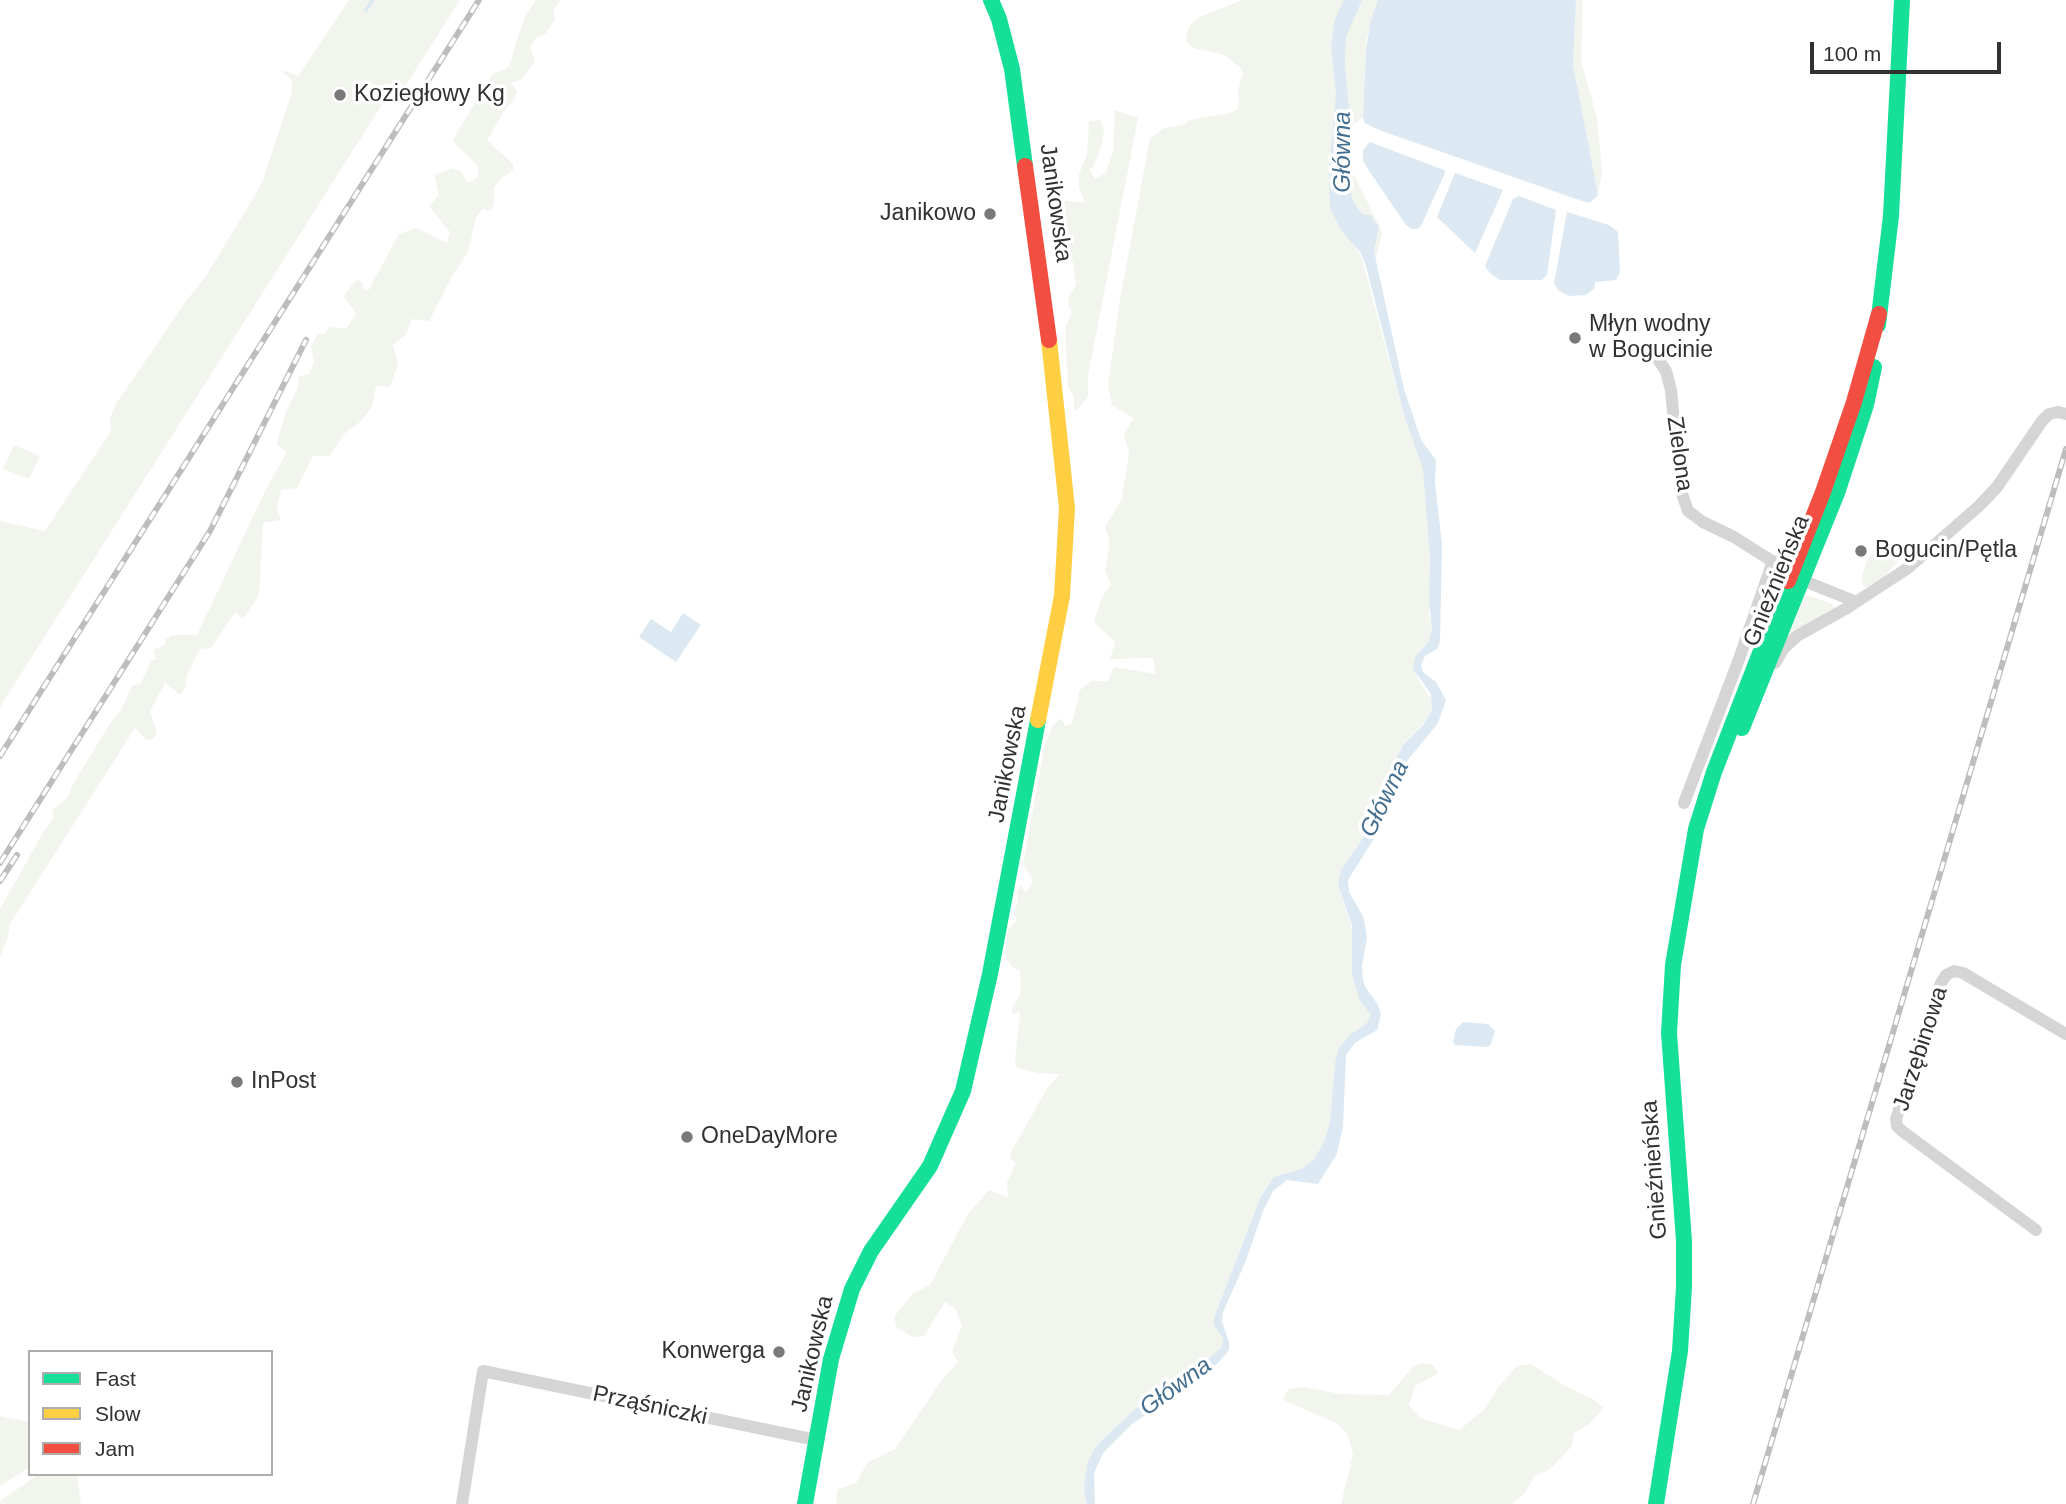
<!DOCTYPE html>
<meta charset="utf-8">
<style>
body{margin:0}
#map{position:relative;width:2066px;height:1504px;overflow:hidden;background:#fff;font-family:Arial,sans-serif}
canvas{display:block}
.legend{position:absolute;left:28px;top:1350px;width:245px;height:126px;box-sizing:border-box;background:#fff;border:2px solid #adadad;margin:0;padding:9px 12px;list-style:none;font-size:21px;color:#313131}
.legend li{display:flex;align-items:center;gap:14px;height:35px}
.legend b{width:35px;border:2px solid #adadad}
.scale{position:absolute;left:1810px;top:42px;width:191px;height:32px;box-sizing:border-box;border:4px solid #313131;border-top:0;padding-left:9px;font-size:21px;line-height:24px;white-space:nowrap;color:#313131;-webkit-text-stroke:5px #fff;paint-order:stroke}
</style>
<div id="map">
<canvas width="2066" height="1504"></canvas>
<ul class="legend">
<li><b style="height:9px;background:#16e098"></b>Fast</li>
<li><b style="height:9px;background:#ffcf43"></b>Slow</li>
<li><b style="height:9px;background:#f24e42"></b>Jam</li>
</ul>
<div class="scale">100 m</div>
</div>
<script>
const g = document.querySelector('canvas').getContext('2d');
g.lineJoin = 'round';
function fill(path, color) {
  g.fillStyle = color;
  g.fill(path, 'evenodd');
}
function poly(rows) {
  const path = new Path2D();
  for (const r of rows) {
    path.moveTo(r[0], r[1]);
    for (let i = 2; i < r.length; i += 2) path.lineTo(r[i], r[i + 1]);
  }
  return path;
}
function stroke(path, color, width, dash) {
  g.strokeStyle = color;
  g.lineWidth = width;
  g.lineCap = dash ? 'butt' : 'round';
  g.setLineDash(dash || []);
  g.stroke(path);
}
function label(font, color, halo, rows, align = 'center') {
  g.font = font + ' Arial,sans-serif';
  g.lineWidth = 7;
  g.setLineDash([]);
  g.textBaseline = 'middle';
  g.strokeStyle = halo;
  g.fillStyle = color;
  for (const [text, x, y, turn = 0] of rows) {
    g.save();
    g.translate(x, y);
    g.rotate((+turn || 0) * Math.PI / 180);
    g.textAlign = isNaN(turn) ? turn : align;
    if (halo) g.strokeText(text, 0, 0);
    g.fillText(text, 0, 0);
    g.restore();
  }
}
const green = poly([
 [349,0,460,0,399,96,390,92,0,707,0,521,45,531,111,431,110,418,116,404,186,301,206,276,254,197,263,180,291,95,292,80,279,69,298,76],
 [536,0,561,0,553,10,555,20,546,33,536,38,530,47,535,62,521,80,511,83,517,92,514,100,506,108,487,140,513,164,513,171,503,177,494,187,494,205,490,211,483,209,476,217,468,252,451,278,429,321,412,319,406,335,393,345,398,363,390,387,376,386,372,407,360,422,344,434,330,456,313,456,297,488,281,490,277,509,281,520,263,523,259,596,243,619,235,612,211,648,200,649,187,675,186,687,180,695,165,683,150,711,157,732,154,739,147,740,135,728,10,924,8,937,0,957,0,909,44,831,54,818,52,810,68,797,72,786,112,720,121,710,132,686,141,683,151,661,156,659,153,650,165,645,165,640,172,635,197,635,267,487,287,452,277,445,278,438,286,412,297,389,299,376,309,374,314,362,311,346,318,334,324,334,330,327,346,329,356,313,344,297,346,292,357,280,362,282,364,289,368,291,399,234,416,228,447,243,450,232,429,206,439,195,434,175,453,168,462,172,467,183,478,177,478,166,452,141,492,75,510,66,516,42,526,15],
 [1242,0,1378,0,1366,40,1363,118,1351,126,1350,166,1382,232,1376,258,1353,243,1361,256,1404,415,1424,469,1430,556,1429,616,1432,630,1429,641,1419,652,1417,678,1432,700,1432,711,1428,718,1403,745,1390,770,1363,838,1341,870,1339,887,1353,933,1352,974,1363,1005,1371,1015,1367,1024,1356,1030,1335,1063,1330,1122,1324,1142,1319,1152,1314,1160,1301,1169,1280,1175,1264,1189,1261,1196,1214,1318,1214,1325,1223,1339,1222,1347,1175,1387,1135,1409,1096,1446,1086,1479,1084,1491,1087,1504,837,1504,836,1497,838,1489,856,1483,868,1462,895,1449,944,1377,958,1362,952,1352,962,1326,955,1308,945,1302,924,1336,913,1337,897,1328,894,1317,912,1294,930,1285,968,1214,989,1190,1008,1198,1007,1182,1016,1163,1010,1159,1011,1152,1048,1087,1060,1074,1039,1073,1016,1068,1015,1059,1020,1012,1013,1014,1012,1008,1021,993,1020,971,1012,967,1005,955,1008,930,1017,919,1014,914,1018,899,1017,892,1021,885,1025,892,1031,887,1033,880,1023,864,1045,744,1053,725,1060,719,1063,720,1065,726,1072,723,1080,690,1091,681,1108,681,1114,667,1156,674,1153,658,1110,659,1115,642,1094,622,1101,599,1111,584,1105,571,1110,541,1105,527,1122,499,1129,453,1124,435,1133,418,1112,405,1108,384,1119,305,1150,138,1164,128,1183,125,1189,120,1230,113,1237,110,1239,104,1238,91,1243,73,1240,68,1225,55,1193,48,1188,43,1186,37,1190,25,1197,18],
 [1576,0,1583,0,1581,61,1597,117,1602,171,1598,195,1573,64],
 [1115,110,1138,118,1088,376,1088,396,1077,411,1074,408,1074,396,1068,388,1065,329,1072,312,1068,306,1069,297,1076,284,1073,262,1053,250,1059,239,1050,230,1053,216,1048,198,1085,203,1079,188,1079,174,1087,154,1089,121,1100,120,1104,128,1102,145,1093,167,1089,169,1095,179,1106,173,1113,152],
 [14,445,40,456,29,479,3,469],
 [1886,543,1897,550,1898,561,1884,577,1868,587,1864,587,1861,580,1867,560,1877,546],
 [1805,594,1832,604,1835,608,1789,635],
 [1422,1363,1434,1365,1438,1373,1415,1386,1409,1405,1420,1418,1459,1430,1484,1410,1499,1386,1517,1366,1531,1364,1567,1387,1593,1399,1604,1408,1588,1425,1574,1433,1572,1446,1550,1469,1534,1477,1524,1494,1512,1504,1341,1504,1353,1454,1347,1434,1338,1424,1284,1400,1285,1394,1289,1389,1304,1387,1340,1394,1389,1395,1412,1368],
 [0,1416,30,1422,30,1467,0,1486],
 [39,1474,77,1474,81,1504,0,1504,0,1501]
]);
const water = poly([
 [1344,0,1362,0,1346,37,1345,64,1349,111,1347,168,1352,199,1357,208,1364,215,1372,215,1374,222,1379,225,1374,251,1404,389,1421,440,1436,460,1435,482,1442,545,1440,642,1437,649,1425,656,1421,665,1423,672,1436,682,1446,700,1438,723,1407,761,1373,840,1348,880,1349,892,1363,916,1365,926,1367,937,1362,966,1363,980,1366,988,1378,1005,1381,1014,1377,1030,1355,1043,1346,1055,1343,1126,1337,1154,1318,1184,1287,1180,1273,1191,1263,1211,1245,1263,1223,1312,1222,1322,1229,1342,1229,1350,1219,1362,1180,1394,1133,1423,1103,1453,1094,1473,1095,1504,1087,1504,1084,1491,1087,1464,1096,1446,1135,1409,1175,1387,1222,1347,1223,1339,1214,1325,1214,1318,1261,1196,1274,1177,1301,1169,1314,1160,1324,1142,1330,1122,1335,1063,1339,1048,1350,1035,1367,1023,1371,1015,1360,1001,1352,974,1352,926,1339,887,1339,877,1341,870,1363,838,1390,770,1403,745,1423,725,1432,711,1431,694,1413,669,1415,657,1429,641,1432,630,1429,603,1430,556,1423,469,1404,415,1366,266,1361,253,1340,229,1330,207,1329,170,1336,94,1331,46,1335,19],
 [1378,0,1576,0,1573,64,1598,195,1590,203,1582,201,1379,130,1365,123,1363,118,1366,48,1371,20],
 [1370,142,1444,170,1445,173,1421,226,1417,229,1411,229,1406,225,1367,168,1363,160,1363,150],
 [1455,173,1503,190,1475,253,1437,217],
 [1519,196,1556,210,1547,275,1542,280,1500,280,1490,273,1485,266,1513,199],
 [1567,212,1609,225,1618,232,1620,272,1616,280,1595,282,1594,289,1586,295,1569,296,1558,290,1554,283],
 [683,613,701,625,676,662,639,637,651,619,671,632],
 [1463,1022,1488,1024,1495,1031,1491,1044,1488,1047,1455,1045,1453,1042,1456,1029]
]);
const stream = poly([
 [366,10,373,0]
]);
const street = poly([
 [1653,352,1666,371,1671,390,1680,488,1688,511,1703,522,1734,537,1802,580,1854,601],
 [1775,663,1784,648,1797,636,1847,608,1908,568,1979,506,1997,487,2042,421,2049,414,2058,412,2066,414],
 [1684,803,1738,662,1773,561],
 [2036,1230,1902,1131,1897,1126,1896,1119,1941,983,1946,975,1954,971,1963,973,2066,1034],
 [462,1504,483,1371,816,1440]
]);
const fast = poly([
 [991,0,999,19,1012,69,1025,166],
 [1878,325,1891,216,1902,0],
 [1742,728,1837,493,1866,405,1874,367],
 [805,1504,831,1359,852,1289,871,1251,930,1166,963,1091,990,974,1038,720],
 [1656,1504,1680,1351,1684,1287,1684,1241,1669,1033,1673,965,1696,829,1714,772,1788,581]
]);
const slow = poly([
 [1038,720,1062,596,1067,508,1049,340]
]);
const jam = poly([
 [1025,166,1049,340],
 [1788,581,1823,492,1854,402,1879,314]
]);
const rail = poly([
 [0,756,479,0],
 [0,863,210,531,306,340],
 [0,881,17,855],
 [1753,1504,2066,449]
]);
const markers = [
 [340,95,7,"#797979"],
 [990,214,7,"#797979"],
 [1575,338,7,"#797979"],
 [1861,551,7,"#797979"],
 [237,1082,7,"#797979"],
 [687,1137,7,"#797979"],
 [779,1352,7,"#797979"]
];
const poiNames = [
 ["Koziegłowy Kg",354,95],
 ["Janikowo",976,214,"right"],
 ["Młyn wodny",1589,325],
 ["w Bogucinie",1589,351],
 ["Bogucin/Pętla",1875,551],
 ["InPost",251,1082],
 ["OneDayMore",701,1137],
 ["Konwerga",765,1352,"right"]
];
const streetNames = [
 ["Janikowska",1055,203,82],
 ["Zielona",1679,454,82],
 ["Gnieźnieńska",1777,581,-68],
 ["Janikowska",1008,764,-79],
 ["Jarzębinowa",1921,1049,-72],
 ["Gnieźnieńska",1655,1170,-94],
 ["Janikowska",813,1354,-77],
 ["Prząśniczki",650,1406,12]
];
const waterNames = [
 ["Główna",1343,152,-90],
 ["Główna",1385,799,-64],
 ["Główna",1176,1387,-36]
];
fill(green, '#f1f5ee');
fill(water, '#dce9f2');
stroke(stream, '#dce9f2', 3.5);
stroke(street, '#d5d5d5', 12);
stroke(fast, '#16e098', 16);
stroke(slow, '#ffcf43', 16);
stroke(jam, '#f24e42', 16);
stroke(rail, '#bdbdbd', 6);
stroke(rail, '#fff', 3.5, [10]);
for (const [x, y, r, color] of markers) {
  const dot = new Path2D();
  dot.arc(x, y, r, 0, 2 * Math.PI);
  g.fillStyle = color;
  g.fill(dot);
  stroke(dot, '#fff', 2.5);
}
label('23px', '#313131', '#fff', poiNames, 'left');
label('23px', '#313131', '#fff', streetNames);
label('italic 24px', '#426e90', '#fff', waterNames);
</script>
